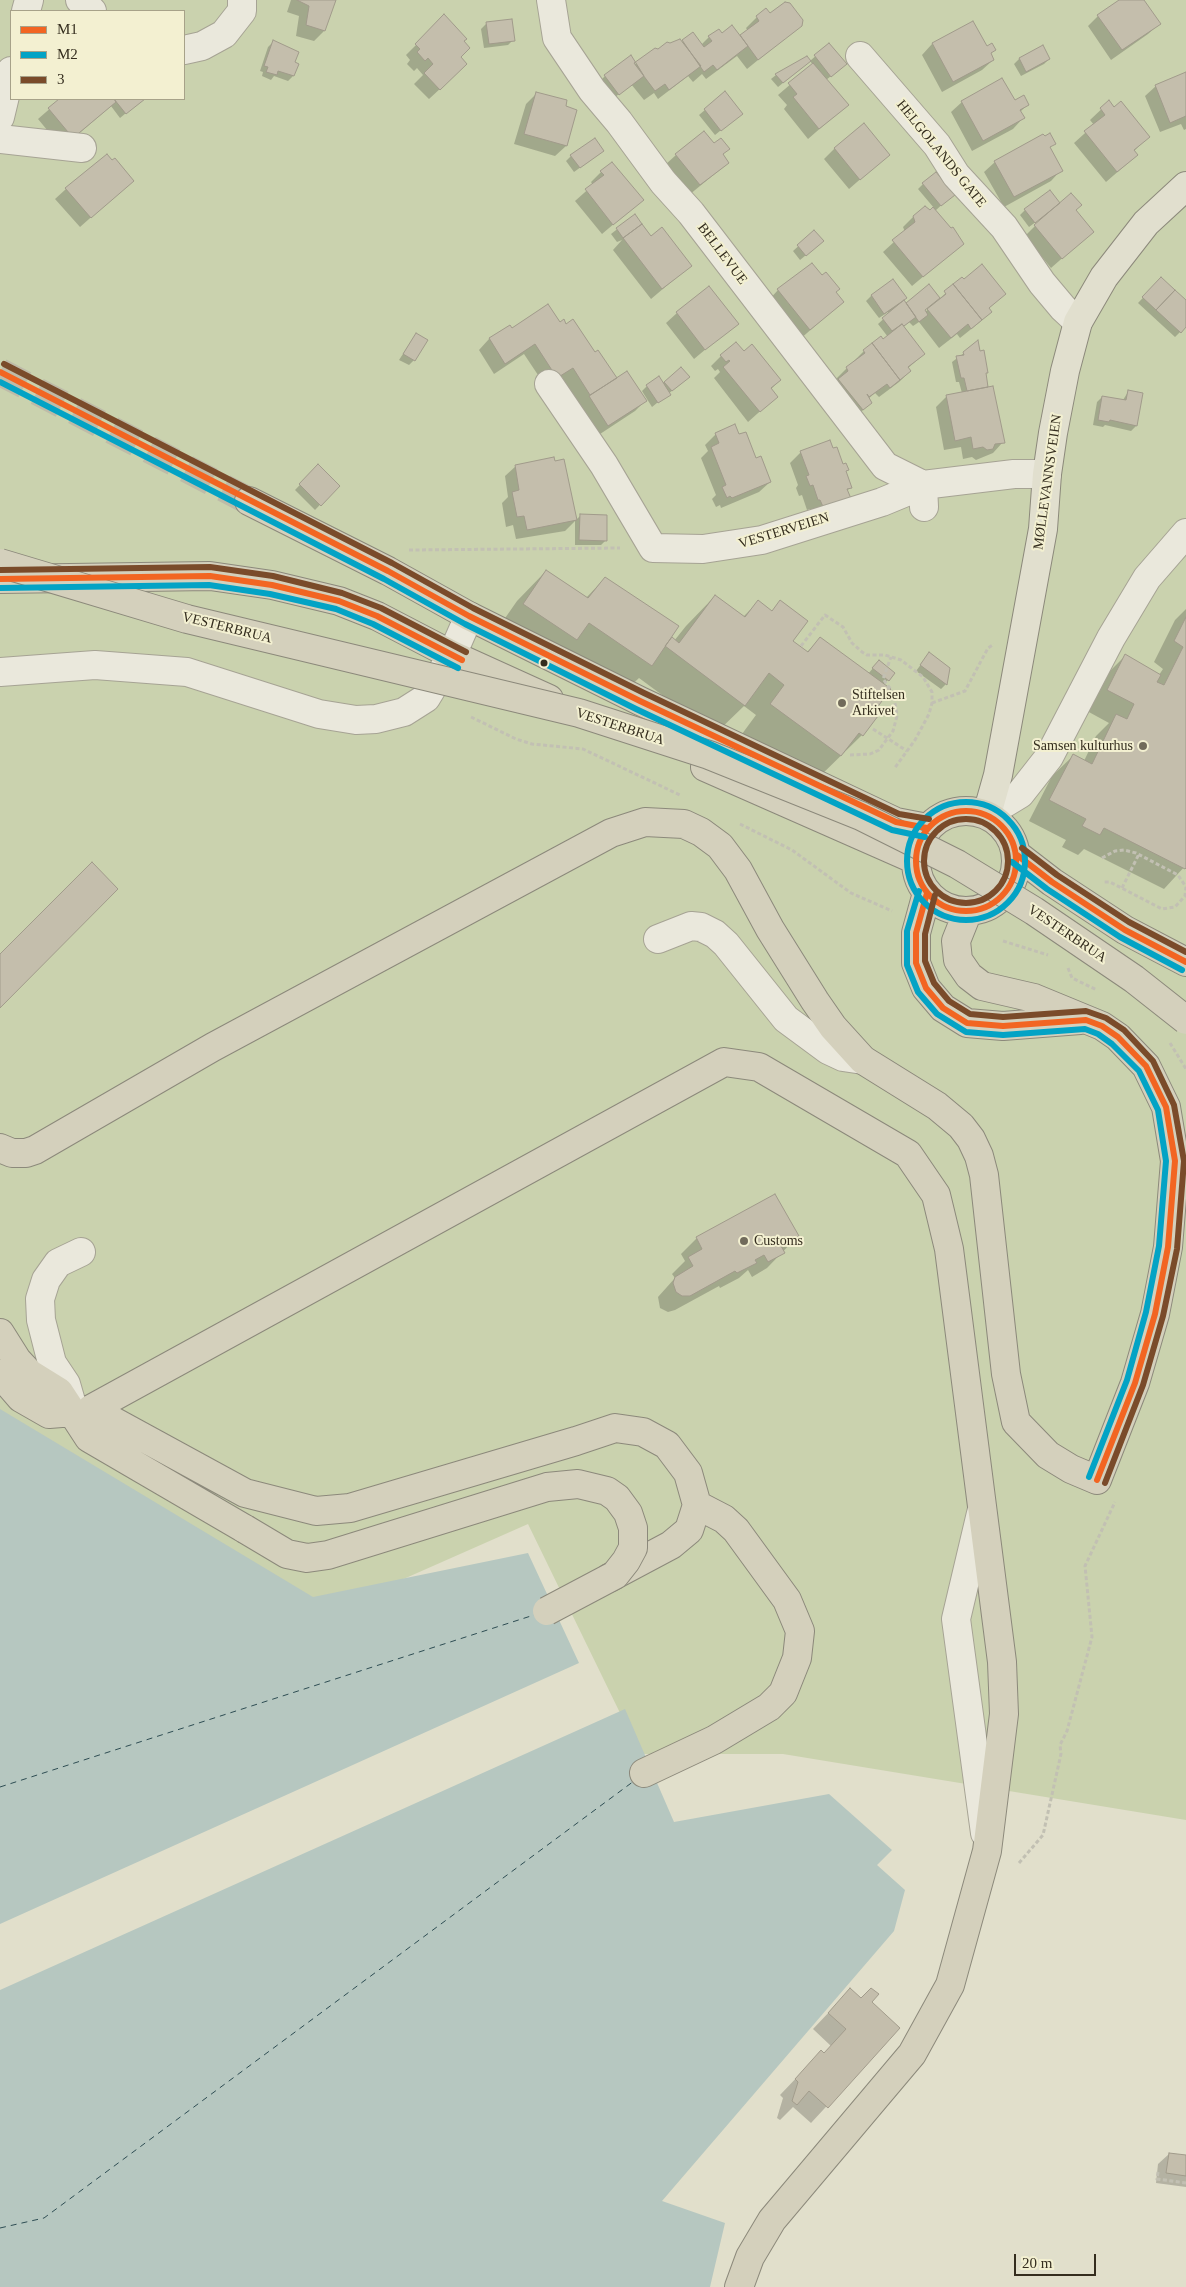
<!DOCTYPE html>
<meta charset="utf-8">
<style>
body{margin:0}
#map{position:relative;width:1186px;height:2287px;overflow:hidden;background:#e1dfcb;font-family:Georgia,serif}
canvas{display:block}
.legend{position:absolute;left:10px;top:10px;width:175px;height:90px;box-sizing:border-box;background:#f3f0d1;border:1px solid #a7a289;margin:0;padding:6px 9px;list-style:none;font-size:15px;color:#342d1e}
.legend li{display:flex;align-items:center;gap:10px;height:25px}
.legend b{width:25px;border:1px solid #a7a289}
.scale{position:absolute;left:1014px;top:2254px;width:82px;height:22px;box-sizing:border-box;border:2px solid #342d1e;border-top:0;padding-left:6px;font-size:15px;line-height:18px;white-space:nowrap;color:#342d1e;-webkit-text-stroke:4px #f3f0d1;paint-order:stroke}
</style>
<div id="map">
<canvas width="1186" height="2287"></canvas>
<ul class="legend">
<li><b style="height:6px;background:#f26522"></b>M1</li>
<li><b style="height:6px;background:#03a3c5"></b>M2</li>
<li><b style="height:6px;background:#7a4b2a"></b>3</li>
</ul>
<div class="scale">20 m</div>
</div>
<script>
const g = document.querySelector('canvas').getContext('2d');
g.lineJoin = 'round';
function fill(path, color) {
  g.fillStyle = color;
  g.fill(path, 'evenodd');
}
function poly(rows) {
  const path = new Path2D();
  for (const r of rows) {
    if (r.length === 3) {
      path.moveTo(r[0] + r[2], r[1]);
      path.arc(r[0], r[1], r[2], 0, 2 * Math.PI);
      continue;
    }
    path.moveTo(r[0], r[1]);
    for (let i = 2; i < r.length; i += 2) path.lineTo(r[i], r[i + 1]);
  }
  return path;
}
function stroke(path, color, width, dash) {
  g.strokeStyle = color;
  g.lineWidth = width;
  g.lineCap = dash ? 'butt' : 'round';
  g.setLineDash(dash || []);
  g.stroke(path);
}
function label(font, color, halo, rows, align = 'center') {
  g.font = font + ' Georgia,serif';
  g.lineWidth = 4;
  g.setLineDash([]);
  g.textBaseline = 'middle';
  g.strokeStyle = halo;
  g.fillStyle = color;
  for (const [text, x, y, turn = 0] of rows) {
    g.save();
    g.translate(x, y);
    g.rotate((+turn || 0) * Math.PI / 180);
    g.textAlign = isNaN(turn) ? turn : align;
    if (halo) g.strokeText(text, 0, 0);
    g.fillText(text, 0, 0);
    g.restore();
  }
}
const green = poly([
 [0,0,1186,0,1186,1820,783,1754,640,1754,528,1524,313,1619,0,1426],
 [11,11,184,11,184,99,11,99]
]);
const water = poly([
 [0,1409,313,1597,528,1553,579,1663,0,1924],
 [625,1709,674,1822,829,1794,892,1850,877,1865,905,1890,894,1931,662,2201,725,2223,710,2287,0,2287,0,1990]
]);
const shadow = poly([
 [291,0,335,0,324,31,314,41,296,36,299,16,287,12],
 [1121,0,1142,0,1159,24,1148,34,1111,60,1088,26,1098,16],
 [770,15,801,25,747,69,737,56,706,79,702,74,693,82,688,76,658,99,654,93,644,100,631,84,614,98,600,81,605,76,635,64,659,50,682,42,693,34,701,45,709,37,722,35,740,37,748,31,746,28,757,17],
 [973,22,986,47,994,50,990,54,993,60,982,70,942,92,922,55,932,44],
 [486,24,513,40,508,45,484,48,481,29],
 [423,38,462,41,455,75,429,99,414,84,423,75,417,68,414,71,407,64,410,60,406,55],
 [273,42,297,64,293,76,288,81,274,76,271,80,262,76,263,72,260,71,268,47],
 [829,44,840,69,826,80,847,105,808,139,784,109,787,105,778,95,813,65,810,61],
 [1042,47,1049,59,1044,64,1021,76,1014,64,1019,59],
 [804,66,778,87,771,79,776,75],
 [1186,74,1186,129,1184,130,1181,124,1160,132,1145,96,1156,86],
 [537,93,576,111,566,146,555,156,514,144,526,104],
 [725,93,736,118,715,135,699,115],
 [61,99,143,99,120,118,111,106,62,148,38,119],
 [962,102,1014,102,1027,105,1020,112,1023,118,1013,129,972,151,951,112],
 [1109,102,1148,137,1134,151,1137,155,1106,182,1074,143,1094,125,1090,120],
 [1054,143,1049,148,1061,170,1051,181,1004,207,984,172,995,162],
 [835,148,888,155,849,189,824,159],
 [603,151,574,172,566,161,571,156],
 [676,155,722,155,728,163,689,195,665,165],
 [601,172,642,200,602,234,575,201,593,185,591,182],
 [132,181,80,227,55,199,66,189],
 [923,184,948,199,935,211,962,244,912,286,883,252,905,232,903,227,913,217,930,212,934,208,918,189],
 [1060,204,1074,211,1092,232,1051,268,1025,236,1042,219,1041,218,1029,227,1020,215,1025,210],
 [634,216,651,237,690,266,651,299,613,250,622,240,617,242,611,234],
 [814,232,817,246,800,260,793,251],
 [962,279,1004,294,988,309,990,312,980,322,960,338,957,334,939,348,919,322,913,326,909,322,903,327,924,354,907,369,910,371,899,382,879,397,875,393,868,399,870,403,860,413,828,390,838,381,836,379,864,351,888,337,878,324,889,314,888,312,879,318,866,301,871,296,893,281,906,305,929,286,939,299],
 [930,305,931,307,925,312,923,310],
 [1161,279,1186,302,1186,326,1175,337,1138,303],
 [778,290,835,293,831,312,799,340,768,301],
 [677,313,737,323,694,359,666,323],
 [560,324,566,326,595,353,616,380,645,401,635,411,597,436,562,377,546,387,524,354,494,374,479,350,489,339,509,326,511,330],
 [416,334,414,360,409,365,399,360],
 [743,352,780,380,770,390,776,397,748,422,714,378,720,372,718,369,715,371,711,366,721,356],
 [979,352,987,372,985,375,1003,442,993,453,976,460,972,457,963,459,961,447,944,450,936,407,947,396,962,393,959,382,956,382,952,362,964,353],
 [664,382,683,382,652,407,642,391,647,386],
 [1128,392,1141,394,1136,426,1131,431,1105,425,1103,427,1093,425,1097,402,1102,397,1123,400],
 [716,434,739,436,770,482,759,492,721,508,720,505,716,507,712,499,716,495,701,458,708,451,705,445],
 [801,452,842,465,847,470,845,472,851,487,814,521,810,509,807,510,802,495,799,496,796,488,798,485,790,463],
 [554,463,576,520,580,516,606,540,601,545,575,545,575,521,565,531,516,539,513,525,506,527,502,503,508,497,505,476,516,466],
 [318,466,338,486,315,510,295,490],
 [546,571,586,598,605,578,674,641,686,626,715,596,743,617,758,602,771,612,780,602,792,641,807,652,820,639,868,674,874,667,888,680,883,685,862,735,811,785,742,734,756,715,744,706,715,734,639,678,622,694,494,634,517,601],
 [1186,609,1186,865,1164,889,1084,849,1078,855,1062,847,1066,840,1029,821,1052,776,1073,756,1084,761,1096,736,1109,723,1087,711,1104,677,1125,656,1159,675,1163,669,1154,662,1175,620],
 [925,659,949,668,946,684,941,689,916,671],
 [798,1236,767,1268,752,1277,748,1270,739,1278,720,1288,719,1286,675,1310,668,1312,660,1308,658,1297,675,1278,672,1274,685,1261,681,1254,697,1238],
 [850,1990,861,2000,870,2002,899,2028,811,2123,793,2107,780,2120,777,2118,783,2098,780,2095,821,2052,823,2054,831,2046,813,2029],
 [1169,2154,1186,2156,1186,2187,1156,2183,1158,2164]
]);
const ferry = poly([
 [0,1787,534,1615],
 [0,2228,44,2218,634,1781]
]);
const building = poly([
 [297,0,336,0,325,31,306,25,309,6,297,0],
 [1119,0,1144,0,1161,24,1122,50,1097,15,1119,0],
 [785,2,790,3,803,20,802,26,758,60,740,35,759,21,756,16,766,8,770,13,785,2],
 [444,14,467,39,464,41,470,48,461,57,467,64,440,90,424,73,433,64,428,58,425,61,417,52,420,49,415,44,444,14],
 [512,19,515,41,489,44,486,22,512,19],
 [973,21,987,46,992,43,996,50,991,53,994,60,953,82,932,43,973,21],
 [732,25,748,46,717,70,713,65,704,72,682,40,693,32,704,47,712,41,708,36,719,29,722,33,732,25],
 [680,39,701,66,669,90,665,84,655,91,634,63,655,48,658,49,667,42,670,43,680,39],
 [273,40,299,52,295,62,299,64,294,76,278,71,277,75,266,72,268,67,264,66,273,40],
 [829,43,847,64,831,77,814,55,829,43],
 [1043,45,1050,59,1026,72,1019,58,1043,45],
 [631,55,644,76,619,95,604,75,631,55],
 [807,56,811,61,783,83,775,74,807,56],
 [813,63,849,105,819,129,793,97,797,94,788,83,813,63],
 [1186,72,1186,116,1170,123,1155,85,1186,72],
 [1002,78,1015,100,1024,95,1029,105,1020,110,1025,118,983,141,961,101,1002,78],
 [725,91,743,114,721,131,704,109,725,91],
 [536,92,567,100,566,106,577,110,567,146,524,134,536,92],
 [59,99,114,99,116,102,73,138,48,108,59,99],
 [114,99,145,99,126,114,114,99],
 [1109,100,1114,107,1121,101,1150,137,1134,150,1138,155,1117,172,1084,131,1105,115,1100,108,1109,100],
 [864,123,890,155,860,180,834,148,864,123],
 [704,131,714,143,721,138,730,149,723,154,729,163,700,185,675,154,704,131],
 [1050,133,1056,144,1050,147,1063,171,1014,197,994,161,1043,134,1045,136,1050,133],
 [595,138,604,151,580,168,570,155,595,138],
 [107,154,112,160,115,158,134,181,91,218,65,188,107,154],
 [612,162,644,200,613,225,585,189,604,175,600,171,612,162],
 [936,172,955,195,941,206,922,183,936,172],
 [1050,190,1060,203,1035,223,1024,209,1050,190],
 [1071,193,1082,205,1076,210,1094,232,1062,259,1034,225,1071,193],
 [925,206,930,210,933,207,951,228,953,227,964,244,923,277,892,240,915,222,913,216,925,206],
 [635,214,642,224,623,238,616,228,635,214],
 [642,224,651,236,662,227,692,266,662,289,623,238,642,224],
 [814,230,824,241,806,256,797,245,814,230],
 [812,263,822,275,826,272,840,289,836,292,844,302,810,330,777,289,812,263],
 [982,264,1006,294,989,308,992,312,982,320,953,284,962,277,964,279,982,264],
 [1161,277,1175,290,1156,310,1142,297,1161,277],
 [893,279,907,298,884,314,871,295,893,279],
 [929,284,940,298,925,310,928,315,919,322,906,303,929,284],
 [953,284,982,320,971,329,968,324,951,338,927,309,946,294,944,291,953,284],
 [709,286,739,324,705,350,676,312,709,286],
 [1175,290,1186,300,1186,327,1181,333,1156,310,1175,290],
 [904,300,916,317,904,326,902,324,892,331,882,318,904,300],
 [548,304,560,322,564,319,566,324,573,319,595,352,598,350,617,378,590,395,573,368,557,378,535,344,505,364,489,338,510,325,512,328,548,304],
 [902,324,925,354,908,367,911,371,900,380,872,343,881,336,883,339,902,324],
 [416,333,428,340,415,361,403,354,416,333],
 [978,340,980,351,984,350,988,373,986,373,988,387,967,391,964,378,961,378,956,356,964,355,963,352,978,340],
 [736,342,744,351,752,344,781,380,771,388,778,397,760,412,723,367,730,361,729,360,726,362,720,355,736,342],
 [872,343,900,380,890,388,887,384,869,397,867,394,872,403,863,410,838,379,848,371,846,367,865,353,863,350,872,343],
 [681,367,690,377,672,391,664,382,681,367],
 [627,371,647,401,608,426,589,396,627,371],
 [659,376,671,395,658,403,646,385,659,376],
 [993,386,1005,443,995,444,993,449,987,450,983,447,973,449,971,437,955,441,946,395,993,386],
 [1128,390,1143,393,1137,426,1110,420,1109,422,1098,420,1102,396,1126,400,1128,390],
 [735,424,739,434,746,432,756,458,761,456,771,482,732,498,730,496,727,498,722,487,726,485,711,447,719,443,715,433,735,424],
 [830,440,833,448,837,447,843,464,846,463,849,470,846,471,852,488,847,489,852,501,825,511,820,500,818,500,813,485,810,486,806,476,809,475,800,451,830,440],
 [554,457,555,461,564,459,577,520,527,530,524,516,517,517,512,492,519,490,515,465,554,457],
 [318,464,340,486,321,506,299,484,318,464],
 [580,514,607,515,607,541,579,540,580,514],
 [546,570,588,598,605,577,679,626,652,666,589,623,577,640,523,604,546,570],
 [715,595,745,617,758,600,772,611,780,600,808,621,793,641,808,652,820,637,891,689,873,713,878,716,863,736,859,733,841,756,770,704,784,685,769,673,745,706,665,646,672,637,679,643,715,595],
 [1186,617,1186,868,1185,869,1104,828,1100,835,1082,826,1086,819,1049,800,1073,754,1092,764,1116,714,1127,719,1134,704,1107,690,1125,654,1161,675,1157,682,1164,685,1183,647,1174,641,1186,617],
 [929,652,950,668,947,685,920,665,929,652],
 [879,660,895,673,889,681,872,668,879,660],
 [92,862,118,889,0,1008,0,954,92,862],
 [775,1194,799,1236,781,1246,785,1253,768,1262,764,1255,755,1260,757,1263,737,1273,735,1271,690,1296,682,1296,676,1292,673,1283,675,1277,693,1266,688,1257,702,1249,696,1237,775,1194],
 [850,1988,861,1998,871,1988,879,1994,872,2002,900,2028,828,2108,809,2091,797,2105,792,2101,798,2082,795,2079,821,2050,824,2053,846,2029,828,2013,850,1988],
 [1169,2153,1186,2155,1186,2176,1166,2173,1169,2153]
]);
const highwayTunnel = poly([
 [0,372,249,501]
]);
const path = poly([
 [409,550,620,548],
 [801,646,825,615,843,627,852,643,862,652,867,655,885,655,901,660,923,677,932,692,932,703,929,714,915,740,894,769],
 [932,703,965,691,988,648,994,644],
 [471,717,516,739,532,744,583,749,680,795],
 [873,729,907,751],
 [850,755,870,754,879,750,893,731,897,716,896,708,892,691,883,679,891,657],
 [740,824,792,850,851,893,892,911],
 [1102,858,1115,851,1124,850,1136,853,1178,875,1186,887,1185,896,1175,907,1162,909,1110,882,1104,882],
 [1122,888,1139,854],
 [1003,941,1048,955],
 [1068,968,1072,978,1097,990],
 [1170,1043,1186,1069],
 [1019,1863,1043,1835,1061,1754,1060,1745,1067,1731,1092,1637,1085,1566,1115,1502],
 [1158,2172,1157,2179,1186,2183]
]);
const minor = poly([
 [80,0,92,11],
 [551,0,557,38,592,90,619,122,663,182,691,213,885,466,923,485,1014,474,1047,474],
 [26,11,29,0],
 [184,50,202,46,224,34,242,11,242,0],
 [860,56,937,145,956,175,1004,227,1042,283,1063,308,1078,322],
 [0,117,11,71],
 [0,139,82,148],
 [549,384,604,465,653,548,703,549,762,540,882,502,923,485,924,507],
 [0,672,95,665,187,672,319,714,356,720,376,719,404,712,426,698,452,655,469,616],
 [987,814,1020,794,1049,757,1111,638,1147,578,1186,533],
 [658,939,691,926,701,927,715,934,726,944,786,1019,828,1050,843,1057,863,1060],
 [74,1412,66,1384,52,1363,41,1320,40,1299,46,1280,58,1263,81,1252],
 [982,1509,956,1619,985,1833]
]);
const major = poly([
 [987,814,998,775,1043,529,1047,474,1053,433,1065,371,1078,322,1104,277,1146,223,1186,186]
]);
const highway = poly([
 [249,501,388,571,469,616,640,701,896,822,927,828],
 [0,579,210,576,272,585,339,601,377,616,452,655,549,699],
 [705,767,916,860],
 [966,861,50],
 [1017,855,1052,882,1125,930,1186,962],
 [927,893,916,933,916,963,926,988,943,1008,967,1023,1003,1026,1080,1020],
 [0,1148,12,1153,26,1153,35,1150,213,1047,611,833,645,822,684,824,701,832,720,846,738,870,770,929,815,1001,833,1027,863,1060,937,1106,961,1126,971,1139,979,1156,984,1175,1006,1374,1016,1422,1048,1455,1071,1469,1097,1480,1135,1383,1155,1314,1168,1247,1175,1161,1166,1107,1146,1066,1118,1037,1102,1026,1034,998,982,986,969,976,958,960,956,941,968,911],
 [0,1333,17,1360,30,1374,59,1392,89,1438,245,1529],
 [0,1374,21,1398,49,1414,74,1412],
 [91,1409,724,1062,759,1067,908,1154,936,1195,949,1249,1002,1662,1004,1714,987,1851,950,1985,912,2054,772,2220,750,2257,739,2287],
 [91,1409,245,1493,316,1511,350,1508,576,1441,615,1428,643,1432,667,1445,688,1473,697,1505,689,1530,671,1545,609,1578],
 [644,1773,714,1740,769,1707,783,1693,797,1658,800,1631,787,1600,736,1530,724,1519,697,1505]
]);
const highwayBridge = poly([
 [0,563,187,619,579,713,709,755,861,816,957,864,1034,911,1134,979,1186,1020],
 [245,1529,287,1554,307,1558,328,1555,547,1487,578,1484,607,1491,617,1498,628,1513,633,1528,633,1548,626,1561,615,1575,547,1611]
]);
const bus1 = poly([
 [0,372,388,571,469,616,640,701,896,822,927,828],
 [0,579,210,576,272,585,339,601,377,616,462,660],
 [966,861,50],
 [1017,855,1052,882,1125,930,1186,962],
 [927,893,916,933,916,963,926,988,943,1008,967,1023,1003,1026,1086,1020,1102,1026,1118,1037,1146,1066,1166,1107,1175,1161,1168,1247,1155,1314,1135,1383,1097,1480]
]);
const bus2 = poly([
 [0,382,384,579,465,624,636,709,892,830,925,837],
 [0,588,209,585,270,594,336,609,373,624,458,668],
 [966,861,59],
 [1012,862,1047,889,1120,937,1182,970],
 [919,891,907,931,907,965,918,992,937,1014,966,1032,1003,1035,1085,1029,1098,1034,1112,1044,1139,1071,1158,1110,1166,1161,1159,1246,1146,1312,1127,1380,1089,1477]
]);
const bus3 = poly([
 [4,364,392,563,473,608,644,693,899,814,929,819],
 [0,570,210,567,273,576,342,593,381,608,466,652],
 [966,861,42],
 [1022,848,1057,875,1129,922,1186,952],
 [935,895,925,934,925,961,934,983,949,1001,970,1014,1003,1017,1086,1011,1106,1018,1124,1030,1153,1061,1174,1105,1184,1161,1177,1249,1163,1316,1143,1385,1105,1483]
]);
const markers = [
 [544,663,4.5,"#342d1e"],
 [842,703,5,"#716b5b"],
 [1143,746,5,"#716b5b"],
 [744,1241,5,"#716b5b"]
];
const streetNames = [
 ["HELGOLANDS GATE",941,154,51],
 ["BELLEVUE",722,254,53],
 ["MØLLEVANNSVEIEN",1048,482,-82],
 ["VESTERVEIEN",784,531,-17],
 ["VESTERBRUA",227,628,14],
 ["VESTERBRUA",620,727,18],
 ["VESTERBRUA",1067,934,34]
];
const poiNames = [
 ["Stiftelsen",852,695],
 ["Arkivet",852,711],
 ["Samsen kulturhus",1133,746,"right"],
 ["Customs",754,1241]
];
fill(green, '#cad2ae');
fill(water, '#b6c7c0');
fill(shadow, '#0003');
stroke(ferry, '#2e4d53', 1, [6, 5]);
fill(building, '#c4beac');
stroke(building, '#a19b8b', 1);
stroke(highwayTunnel, '#bebba8', 28, [28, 14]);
stroke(minor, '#a6a394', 30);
stroke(major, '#8c897b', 30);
stroke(highway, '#8c897b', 30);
stroke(path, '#c2c0b3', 3, [4, 2.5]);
stroke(minor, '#eae8dc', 28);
stroke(major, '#e1dfce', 28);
stroke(highway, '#d4d0bc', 28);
stroke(highwayBridge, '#8c897b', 30, []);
stroke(highwayBridge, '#d4d0bc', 28);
stroke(bus1, '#f26522', 6);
stroke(bus2, '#03a3c5', 6);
stroke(bus3, '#7a4b2a', 6);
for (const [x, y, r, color] of markers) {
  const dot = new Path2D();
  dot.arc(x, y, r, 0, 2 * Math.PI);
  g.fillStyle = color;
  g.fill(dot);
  stroke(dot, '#f3f0d1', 2);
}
label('14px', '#342d1e', '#f3f0d1', streetNames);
label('14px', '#342d1e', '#f3f0d1', poiNames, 'left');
</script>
